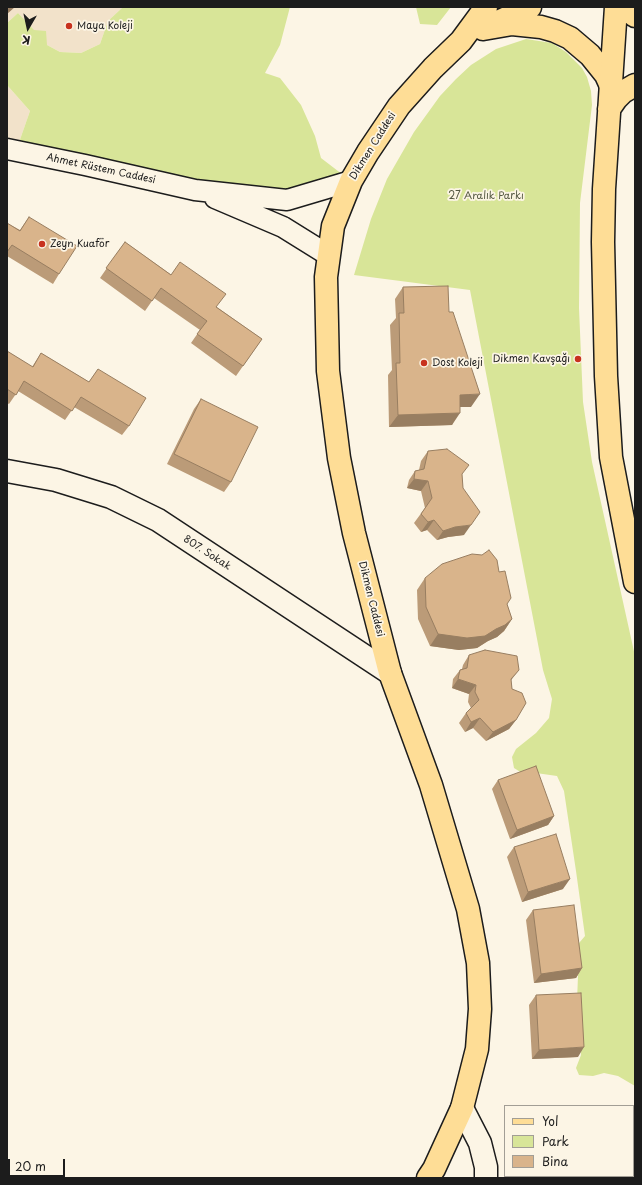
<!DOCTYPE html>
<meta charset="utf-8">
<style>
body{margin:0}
#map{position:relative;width:642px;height:1185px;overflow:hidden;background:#fcf5e5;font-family:"Playpen Sans",sans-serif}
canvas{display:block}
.frame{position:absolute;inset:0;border:8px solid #1c1c1c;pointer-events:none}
.legend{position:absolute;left:504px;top:1105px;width:130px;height:72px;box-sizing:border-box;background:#fcf5e5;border:1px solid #a29e95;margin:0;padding:5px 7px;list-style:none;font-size:12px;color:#1c1c1c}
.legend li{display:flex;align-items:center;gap:8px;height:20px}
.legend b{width:20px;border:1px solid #a29e95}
.north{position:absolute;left:8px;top:8px;width:40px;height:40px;-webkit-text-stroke:3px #fcf5e5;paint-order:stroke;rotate:189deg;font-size:11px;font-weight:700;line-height:16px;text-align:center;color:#1c1c1c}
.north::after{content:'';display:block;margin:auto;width:14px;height:18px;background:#1c1c1c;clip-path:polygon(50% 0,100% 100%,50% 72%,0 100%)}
.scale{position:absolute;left:8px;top:1159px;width:57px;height:18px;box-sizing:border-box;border:2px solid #1c1c1c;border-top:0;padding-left:5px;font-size:12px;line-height:14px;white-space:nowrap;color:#1c1c1c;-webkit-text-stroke:3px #fcf5e5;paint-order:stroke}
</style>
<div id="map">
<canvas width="642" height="1185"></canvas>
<div class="frame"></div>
<ul class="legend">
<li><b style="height:5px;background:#fedd96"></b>Yol</li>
<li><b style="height:11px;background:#d8e598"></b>Park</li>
<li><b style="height:11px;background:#d9b48b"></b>Bina</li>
</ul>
<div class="north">K</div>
<div class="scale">20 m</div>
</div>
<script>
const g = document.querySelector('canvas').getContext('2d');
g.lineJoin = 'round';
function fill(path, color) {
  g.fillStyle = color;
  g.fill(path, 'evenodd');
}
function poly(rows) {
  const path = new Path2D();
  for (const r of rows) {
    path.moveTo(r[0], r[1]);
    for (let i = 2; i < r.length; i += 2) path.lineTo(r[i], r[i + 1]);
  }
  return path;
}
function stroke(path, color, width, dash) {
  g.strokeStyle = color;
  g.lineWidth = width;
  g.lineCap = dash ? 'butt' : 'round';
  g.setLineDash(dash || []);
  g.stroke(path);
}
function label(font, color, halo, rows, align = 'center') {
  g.font = font + ' "Playpen Sans",sans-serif';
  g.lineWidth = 3.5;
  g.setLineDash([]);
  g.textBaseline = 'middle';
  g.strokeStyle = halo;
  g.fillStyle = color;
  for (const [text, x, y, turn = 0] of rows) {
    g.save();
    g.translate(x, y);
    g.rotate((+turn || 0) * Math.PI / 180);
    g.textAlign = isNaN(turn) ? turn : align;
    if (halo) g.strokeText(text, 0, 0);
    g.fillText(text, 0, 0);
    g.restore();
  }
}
const built = poly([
 [7,7,123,7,108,21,100,44,81,53,60,52,47,45,18,13,7,23],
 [7,85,30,111,16,151,7,149]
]);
const green = poly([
 [123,7,290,7,280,45,265,73,280,78,301,105,315,136,321,158,351,181,287,200,16,151,30,111,7,85,7,23,18,13,34,30,46,31,47,45,60,52,81,53,100,44,108,21],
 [416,7,451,7,437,25,420,24],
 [526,39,552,43,566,52,582,68,587,77,591,91,592,105,580,203,579,308,583,402,592,462,635,656,635,1086,618,1076,604,1073,593,1076,579,1075,576,1068,581,1055,577,1001,578,976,574,949,585,936,576,871,564,791,557,776,536,773,522,773,514,768,512,757,516,749,536,733,549,718,552,699,543,670,470,290,354,275,371,219,387,179,414,132,440,96,456,79,471,65,496,49]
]);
const minor = poly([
 [7,149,85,165,195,190,287,200,351,181],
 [215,198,283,227,328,255]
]);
const tertiary = poly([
 [462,1108,480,1143,486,1167,486,1178]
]);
const secondary = poly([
 [7,471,56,480,111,497,158,520,390,673]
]);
const primary = poly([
 [496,23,530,7],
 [483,29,512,24,541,27,555,31,570,38,590,55,606,75,611,86],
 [428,1178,434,1169,462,1108,477,1049,480,1009,478,963,468,909,431,785,390,673,354,533,339,458,328,371,326,277,333,226,351,181,368,152,399,106,433,68,461,41,486,7]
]);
const trunk = poly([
 [616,7,604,189,603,242,606,376,611,457,635,582],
 [624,7,635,16],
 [609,109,616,99,623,92,635,85]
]);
const wall = poly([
 [29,217,59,274,53,284,7,256,7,223,20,230],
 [125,242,262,339,236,376,191,343,200,330,154,298,145,311,100,278],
 [403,287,449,312,471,407,460,407,452,425,389,427,388,375,392,370,390,325,396,318,395,299],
 [7,351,32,367,41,353,89,382,98,369,129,426,122,435,74,407,65,420,18,391,9,404,7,403],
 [201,399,231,482,224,492,167,464,194,409],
 [428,451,462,474,464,535,448,537,437,540,427,530,421,532,414,523,425,508,421,491,407,488,409,480,415,471,419,470,421,461],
 [425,578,507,604,512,619,504,631,497,637,488,641,477,648,459,650,430,646,418,619,417,590],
 [469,655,511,681,516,720,509,729,486,741,473,728,465,732,459,723,466,713,471,708,468,702,469,694,452,688,453,679,460,670,462,669,463,665],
 [498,780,554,816,548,825,510,839,492,789],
 [514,847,563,889,522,902,507,857],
 [533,910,582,968,576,978,534,983,526,920],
 [536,995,578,1057,532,1059,529,1005]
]);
const shadedWall = poly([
 [10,7,15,7,7,14,7,9],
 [480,394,471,407,451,407,460,395],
 [460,413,452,425,389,427,398,415],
 [414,479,428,481,421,491,407,488],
 [434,520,427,530,421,532,428,522],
 [471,525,464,535,448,537,437,540,443,531,455,527],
 [512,619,504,631,497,637,488,641,477,648,459,650,430,646,438,634],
 [519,670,512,679,504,688,511,679],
 [458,679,476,685,469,694,452,688],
 [480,718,473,728,465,732,471,722],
 [516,720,509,729,486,741,493,732],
 [554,816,548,825,510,839,517,830],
 [570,879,563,889,522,902,528,892],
 [582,968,576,978,534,983,541,974],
 [584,1047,578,1057,532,1059,539,1050]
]);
const building = poly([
 [29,217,77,246,59,274,12,245,7,252,7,223,20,231,29,217],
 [125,242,171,275,180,262,226,294,216,307,262,339,243,366,197,334,207,321,161,288,152,301,106,268,125,242],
 [448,286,449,312,453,312,480,394,460,395,460,413,398,415,396,363,400,363,399,313,404,313,403,287,448,286],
 [7,351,33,367,41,353,89,382,98,369,146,398,129,426,81,397,72,411,24,381,16,395,7,389,7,351],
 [201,399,258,427,231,482,174,454,201,399],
 [447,449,469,465,462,474,463,488,480,512,471,525,455,527,443,531,434,520,428,522,421,514,432,498,428,481,414,479,415,471,424,469,428,451,447,449],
 [489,550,497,560,499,572,505,571,511,598,507,604,512,619,505,625,496,629,485,636,467,638,438,634,426,607,425,578,442,564,472,554,482,555,489,550],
 [485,650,517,656,519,670,511,679,512,689,522,693,526,703,516,720,493,732,480,718,471,722,466,713,479,700,475,692,476,685,458,679,460,670,467,668,469,655,485,650],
 [536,766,554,816,517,830,498,780,536,766],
 [556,834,570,879,528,892,514,847,556,834],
 [574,905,582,968,541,974,533,910,574,905],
 [581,993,584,1047,539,1050,536,995,581,993]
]);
const markers = [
 [69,26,4,"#c8321e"],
 [42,244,4,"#c8321e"],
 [578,359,4,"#c8321e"],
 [424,363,4,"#c8321e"]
];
const poiNames = [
 ["Maya Koleji",77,26],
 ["Zeyn Kuaför",50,244],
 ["Dikmen Kavşağı",570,359,"right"],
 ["Dost Koleji",432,363]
];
const streetNames = [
 ["Dikmen Caddesi",373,146,-58],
 ["Ahmet Rüstem Caddesi",101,169,12],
 ["807. Sokak",207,553,33],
 ["Dikmen Caddesi",371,599,76]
];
const parkNames = [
 ["27 Aralık Parkı",486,196]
];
fill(built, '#f2e2ca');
fill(green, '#d8e598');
stroke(minor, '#1c1c1c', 23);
stroke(tertiary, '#1c1c1c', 25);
stroke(secondary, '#1c1c1c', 25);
stroke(primary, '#1c1c1c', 25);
stroke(trunk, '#1c1c1c', 25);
stroke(minor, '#fcf5e5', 20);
stroke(tertiary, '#fcf5e5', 22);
stroke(secondary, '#fcf5e5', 22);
stroke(primary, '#fedd96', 22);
stroke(trunk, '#fedd96', 22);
fill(wall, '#bb9b78');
fill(shadedWall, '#987e61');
fill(building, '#d9b48b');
stroke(building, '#987e61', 1);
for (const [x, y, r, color] of markers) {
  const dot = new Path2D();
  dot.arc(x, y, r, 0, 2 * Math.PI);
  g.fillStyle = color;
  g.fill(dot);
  stroke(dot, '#fcf5e5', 1.5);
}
label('10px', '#1c1c1c', '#fcf5e5', poiNames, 'left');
label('10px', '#1c1c1c', '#fcf5e5', streetNames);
label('10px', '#545841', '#fcf5e5', parkNames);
</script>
